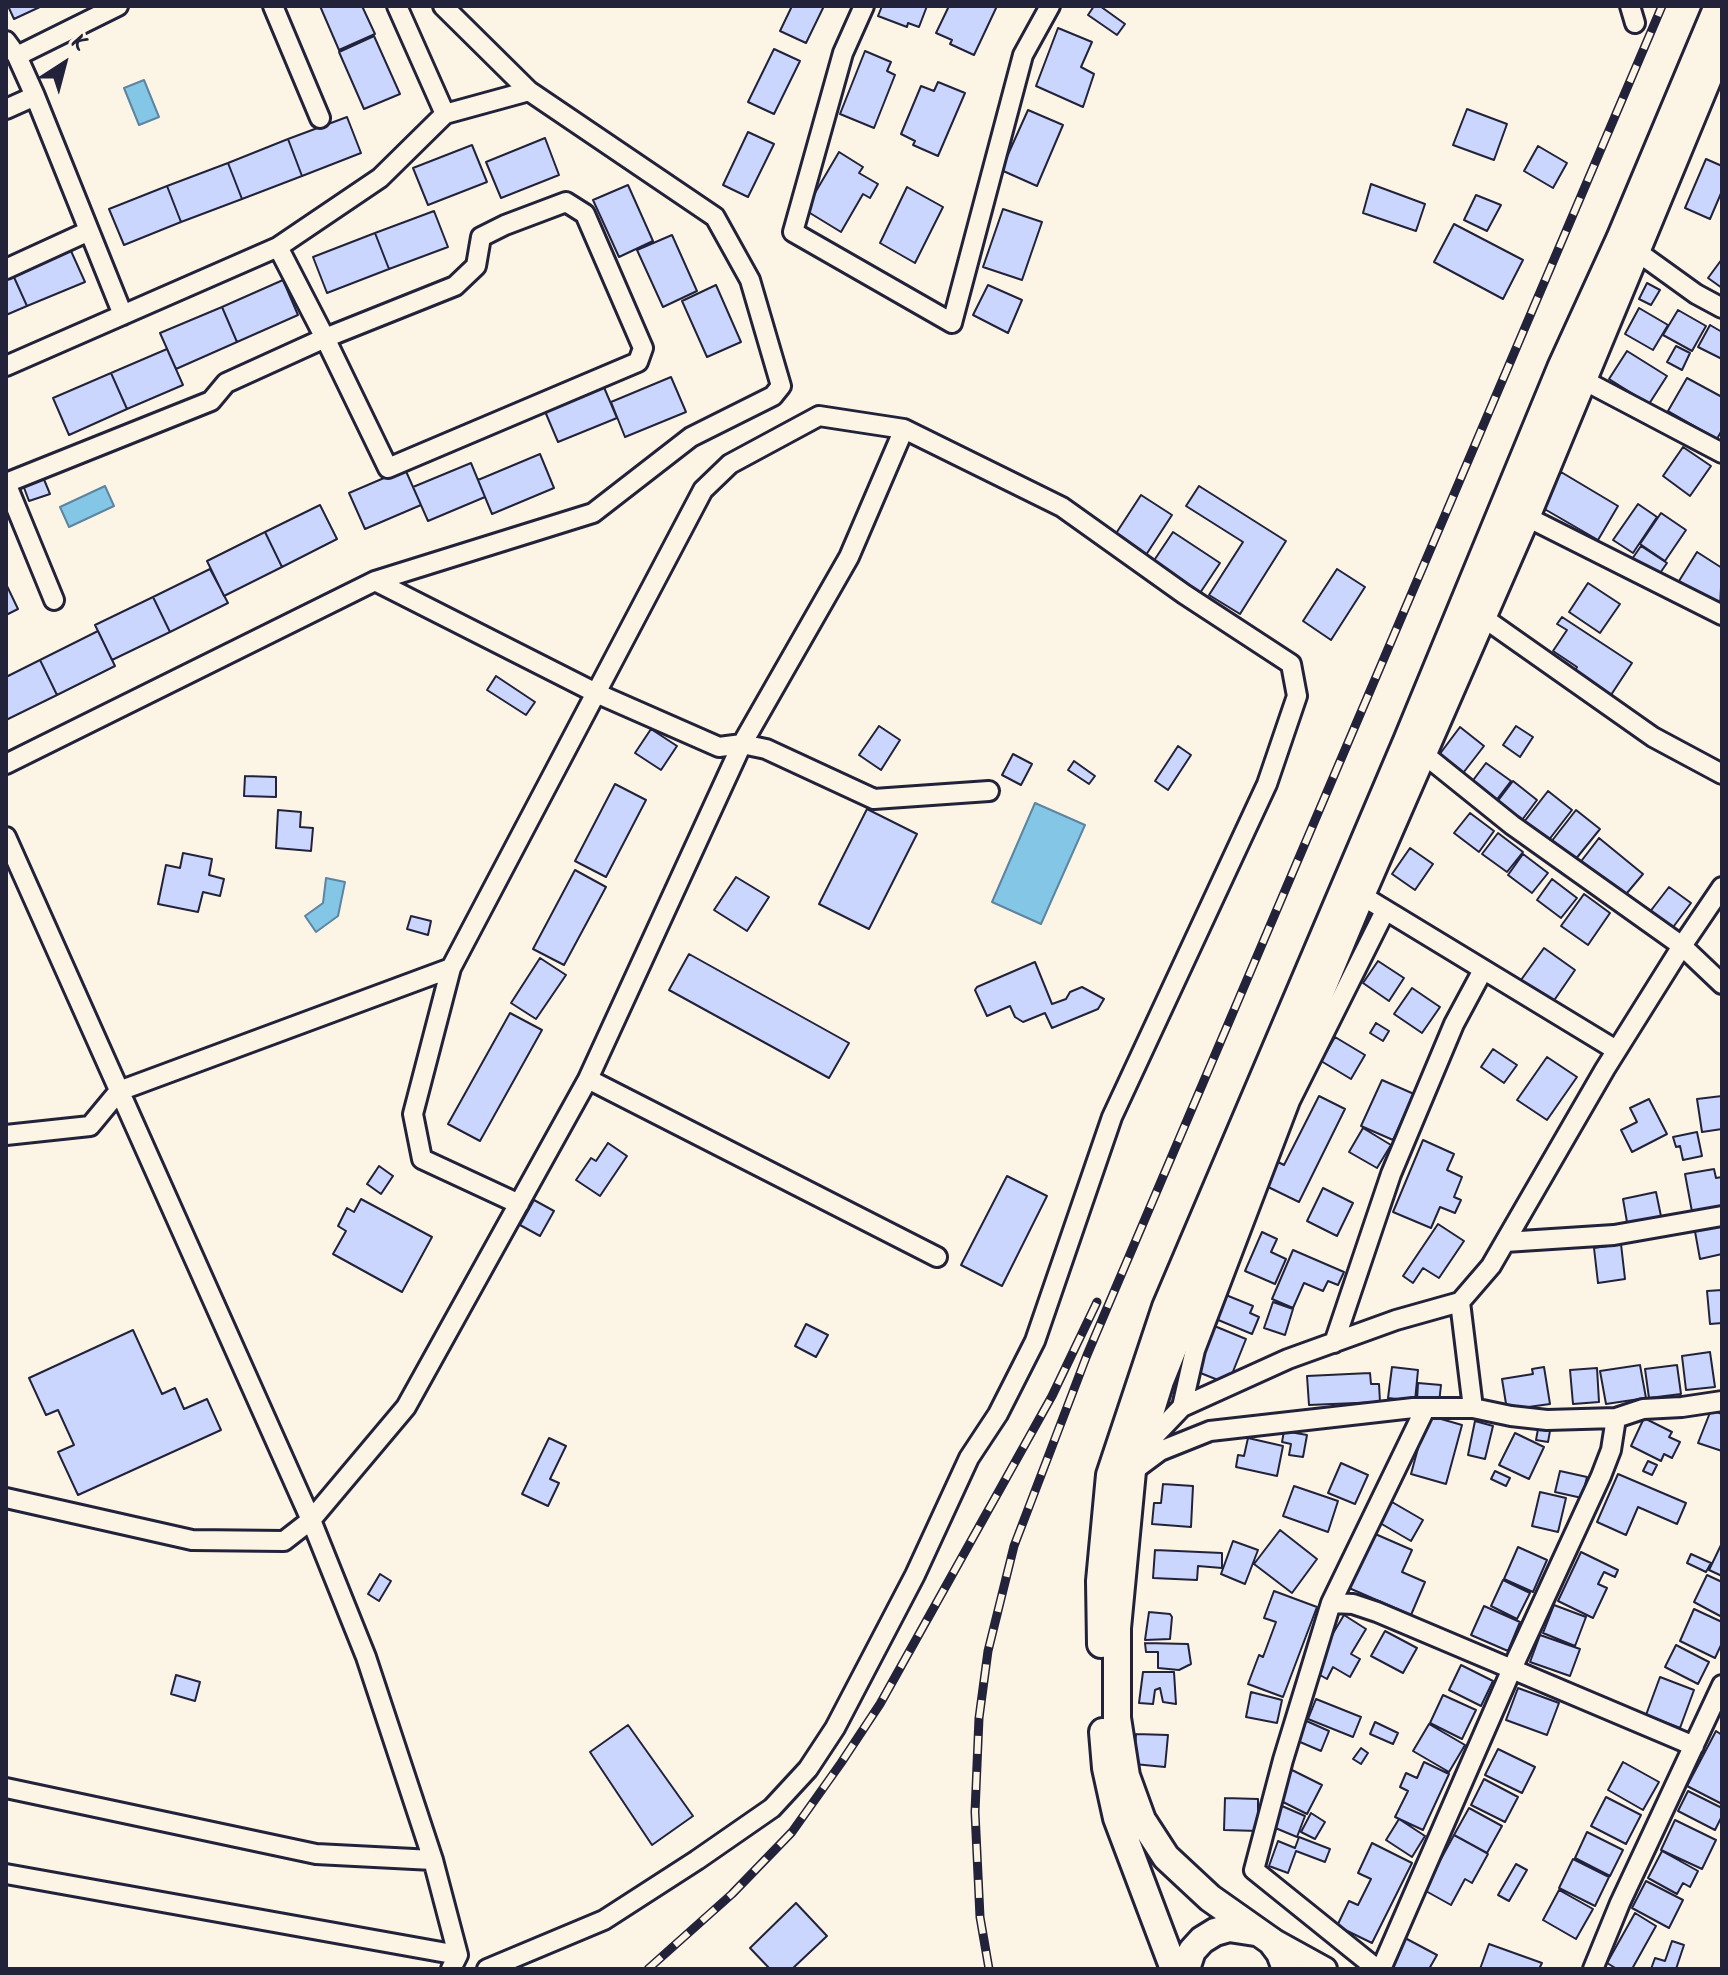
<!DOCTYPE html>
<style>
body{margin:0}
#map{position:relative;width:1728px;height:1975px;overflow:hidden;background:#fcf5e5;font-family:Kalam,sans-serif}
canvas{display:block}
.frame{position:absolute;inset:0;border:8px solid #22223b;pointer-events:none}
.north{position:absolute;left:24px;top:24px;width:80px;height:80px;-webkit-text-stroke:6px #fcf5e5;paint-order:stroke;rotate:36deg;font-size:22px;font-weight:700;line-height:32px;text-align:center;color:#22223b}
.north::after{content:'';display:block;margin:auto;width:28px;height:36px;background:#22223b;clip-path:polygon(50% 0,100% 100%,50% 72%,0 100%)}
</style>
<div id="map">
<canvas width="1728" height="1975"></canvas>
<div class="frame"></div>
<div class="north">K</div>
</div>
<script>
const g = document.querySelector('canvas').getContext('2d');
g.lineJoin = 'round';
function fill(path, color) {
  g.fillStyle = color;
  g.fill(path, 'evenodd');
}
function poly(rows) {
  const path = new Path2D();
  for (const r of rows) {
    path.moveTo(r[0], r[1]);
    for (let i = 2; i < r.length; i += 2) path.lineTo(r[i], r[i + 1]);
  }
  return path;
}
function stroke(path, color, width, dash) {
  g.strokeStyle = color;
  g.lineWidth = width;
  g.lineCap = dash ? 'butt' : 'round';
  g.setLineDash(dash || []);
  g.stroke(path);
}
const water = poly([
 [144,80,159,117,139,125,124,88,144,80],
 [105,486,114,506,69,527,60,507,105,486],
 [1035,803,1085,825,1041,924,992,902,1035,803],
 [326,878,345,882,338,916,316,932,305,916,323,903,326,878]
]);
const building = poly([
 [8,6,42,6,14,19,8,6],
 [320,6,362,6,375,34,339,50,320,6],
 [792,6,824,6,806,43,780,31,792,6],
 [882,6,927,6,919,27,908,23,907,27,878,16,882,6],
 [949,6,997,6,974,55,950,44,952,40,936,33,949,6],
 [1094,6,1100,6,1125,24,1117,35,1088,15,1094,6],
 [1058,28,1092,42,1081,67,1094,74,1083,107,1036,86,1058,28],
 [374,36,400,94,364,109,339,52,374,36],
 [774,49,800,61,774,114,748,102,774,49],
 [865,51,891,62,887,71,895,75,874,128,840,114,865,51],
 [938,82,965,93,938,156,913,145,915,141,901,134,921,86,934,91,938,82],
 [1467,109,1507,124,1494,160,1453,145,1467,109],
 [1028,110,1063,125,1037,186,1001,170,1028,110],
 [347,117,361,153,302,176,288,139,347,117],
 [748,132,774,144,748,197,723,185,748,132],
 [545,138,559,175,501,198,486,162,545,138],
 [288,139,302,176,242,199,228,163,288,139],
 [472,145,487,182,428,205,413,168,472,145],
 [1538,146,1567,163,1553,188,1524,171,1538,146],
 [839,152,863,167,859,173,878,184,870,198,863,194,841,232,805,210,839,152],
 [1706,159,1722,166,1722,191,1710,219,1685,208,1706,159],
 [228,163,242,199,181,222,167,186,228,163],
 [1371,184,1425,204,1416,231,1363,213,1371,184],
 [628,185,653,241,619,257,593,200,628,185],
 [167,186,181,222,124,245,109,209,167,186],
 [907,187,943,207,915,263,880,243,907,187],
 [1476,195,1501,205,1487,231,1464,220,1476,195],
 [1003,209,1042,222,1022,280,983,267,1003,209],
 [434,211,448,247,389,269,375,233,434,211],
 [1454,224,1523,260,1503,299,1434,262,1454,224],
 [375,233,389,269,327,293,313,257,375,233],
 [672,235,697,291,663,307,637,250,672,235],
 [71,251,85,282,27,306,13,275,71,251],
 [1722,259,1722,288,1708,278,1722,259],
 [13,275,27,306,6,315,6,278,13,275],
 [283,280,298,315,237,342,222,307,283,280],
 [1647,283,1660,290,1651,305,1639,299,1647,283],
 [716,285,741,342,707,357,682,301,716,285],
 [988,285,1022,300,1008,333,973,315,988,285],
 [222,307,237,342,176,369,160,333,222,307],
 [1639,308,1668,325,1653,350,1625,334,1639,308],
 [1678,310,1706,326,1692,351,1663,335,1678,310],
 [1710,325,1722,332,1722,359,1698,347,1710,325],
 [1676,346,1690,353,1682,370,1667,362,1676,346],
 [167,349,183,385,127,409,111,373,167,349],
 [1627,351,1667,376,1649,404,1609,379,1627,351],
 [111,373,127,409,69,435,53,398,111,373],
 [671,377,686,412,625,437,611,402,671,377],
 [1687,378,1722,397,1722,430,1717,439,1668,411,1687,378],
 [603,385,617,418,558,442,544,409,603,385],
 [1683,447,1711,466,1690,496,1663,476,1683,447],
 [540,454,554,488,492,514,478,480,540,454],
 [471,463,485,497,428,521,413,487,471,463],
 [405,469,421,505,365,529,349,493,405,469],
 [1561,472,1618,506,1598,540,1541,507,1561,472],
 [43,477,50,494,29,501,23,485,43,477],
 [1199,486,1286,541,1240,614,1209,595,1243,542,1186,506,1199,486],
 [1141,495,1172,515,1144,558,1113,538,1141,495],
 [1638,504,1657,517,1633,553,1613,540,1638,504],
 [320,505,337,539,282,567,265,532,320,505],
 [1661,513,1686,530,1665,561,1640,544,1661,513],
 [265,532,282,567,224,596,207,561,265,532],
 [1173,532,1220,563,1200,593,1153,562,1173,532],
 [1641,546,1667,563,1658,576,1632,559,1641,546],
 [1697,552,1722,568,1720,607,1679,581,1697,552],
 [210,569,228,603,170,632,153,597,210,569],
 [1337,569,1365,587,1331,640,1303,621,1337,569],
 [1588,583,1620,604,1600,633,1569,612,1588,583],
 [6,584,18,609,6,615,6,584],
 [153,597,170,632,112,660,95,625,153,597],
 [1562,617,1632,663,1609,698,1573,674,1577,667,1553,651,1567,630,1557,624,1562,617],
 [98,631,115,666,57,695,40,660,98,631],
 [40,660,57,695,6,720,6,677,40,660],
 [496,676,535,702,526,715,487,690,496,676],
 [879,726,900,740,881,770,859,755,879,726],
 [1516,726,1533,737,1520,757,1503,745,1516,726],
 [1460,727,1484,746,1460,777,1436,759,1460,727],
 [651,729,677,746,661,770,635,753,651,729],
 [1178,746,1191,755,1168,790,1155,781,1178,746],
 [1013,754,1032,764,1021,785,1002,775,1013,754],
 [1074,761,1095,776,1089,784,1068,770,1074,761],
 [1486,763,1511,781,1495,802,1471,783,1486,763],
 [245,776,276,777,276,797,244,796,245,776],
 [1513,781,1537,800,1522,820,1497,802,1513,781],
 [615,784,646,800,606,877,575,861,615,784],
 [1548,791,1572,810,1548,841,1524,822,1548,791],
 [867,809,917,834,869,929,819,904,867,809],
 [278,810,301,812,300,827,313,828,311,851,276,848,278,810],
 [1576,810,1600,829,1575,860,1551,842,1576,810],
 [1470,813,1494,831,1479,852,1454,833,1470,813],
 [1498,833,1523,852,1507,872,1482,854,1498,833],
 [1599,838,1643,874,1622,899,1579,864,1599,838],
 [1410,848,1433,864,1415,890,1392,874,1410,848],
 [183,853,212,859,209,875,224,879,220,896,203,892,198,912,158,904,166,865,180,868,183,853],
 [1523,854,1548,873,1532,893,1508,875,1523,854],
 [575,870,606,887,564,965,533,949,575,870],
 [736,877,769,897,747,931,714,910,736,877],
 [1552,879,1577,898,1561,918,1537,900,1552,879],
 [1669,887,1691,903,1671,930,1649,913,1669,887],
 [1584,894,1610,913,1588,945,1561,926,1584,894],
 [411,916,431,921,428,935,407,929,411,916],
 [1544,948,1575,970,1553,1002,1521,980,1544,948],
 [689,954,849,1043,829,1078,669,990,689,954],
 [540,958,566,975,536,1019,511,1003,540,958],
 [1378,961,1404,978,1389,1001,1363,983,1378,961],
 [1035,962,1052,1004,1066,999,1070,992,1082,987,1104,999,1098,1009,1052,1028,1045,1013,1023,1022,1015,1017,1010,1006,987,1016,975,990,977,987,1035,962],
 [1412,988,1440,1007,1422,1033,1394,1014,1412,988],
 [510,1013,542,1030,480,1141,448,1124,510,1013],
 [1376,1023,1389,1031,1383,1041,1370,1033,1376,1023],
 [1335,1037,1365,1055,1351,1079,1321,1061,1335,1037],
 [1493,1049,1517,1065,1504,1083,1481,1067,1493,1049],
 [1547,1057,1577,1077,1547,1120,1517,1100,1547,1057],
 [1382,1080,1414,1094,1393,1140,1361,1126,1382,1080],
 [1319,1096,1345,1109,1299,1202,1264,1185,1276,1161,1284,1165,1319,1096],
 [1722,1096,1722,1129,1702,1132,1697,1099,1722,1096],
 [1649,1099,1667,1134,1632,1152,1621,1130,1637,1122,1630,1108,1649,1099],
 [1363,1128,1391,1145,1377,1168,1349,1152,1363,1128],
 [1697,1132,1702,1156,1683,1160,1680,1146,1676,1147,1673,1137,1697,1132],
 [1423,1140,1454,1154,1447,1170,1462,1177,1454,1197,1461,1200,1455,1213,1440,1207,1431,1228,1393,1212,1423,1140],
 [608,1143,627,1156,600,1196,576,1180,591,1158,596,1161,608,1143],
 [379,1166,393,1176,381,1194,367,1184,379,1166],
 [1714,1169,1716,1178,1722,1177,1722,1212,1693,1217,1685,1174,1714,1169],
 [1007,1176,1047,1196,1002,1286,961,1265,1007,1176],
 [1323,1188,1353,1203,1337,1236,1307,1221,1323,1188],
 [1656,1192,1662,1221,1628,1228,1623,1199,1656,1192],
 [361,1199,432,1237,402,1292,333,1254,346,1231,338,1226,347,1208,354,1212,361,1199],
 [534,1200,554,1211,540,1236,520,1225,534,1200],
 [1722,1221,1722,1254,1700,1259,1694,1226,1722,1221],
 [1438,1224,1464,1241,1439,1278,1423,1268,1413,1283,1403,1276,1438,1224],
 [1262,1232,1277,1239,1271,1252,1286,1259,1275,1284,1245,1271,1262,1232],
 [1621,1244,1625,1279,1598,1283,1594,1248,1621,1244],
 [1293,1250,1344,1272,1338,1285,1328,1281,1323,1291,1304,1283,1293,1308,1272,1299,1293,1250],
 [1722,1290,1722,1329,1722,1323,1710,1324,1707,1291,1722,1290],
 [1221,1293,1253,1306,1250,1313,1259,1317,1252,1334,1211,1317,1221,1293],
 [1273,1302,1293,1309,1285,1335,1264,1328,1273,1302],
 [806,1324,828,1335,816,1357,795,1346,806,1324],
 [1212,1325,1246,1339,1228,1384,1193,1370,1212,1325],
 [133,1330,162,1394,175,1388,184,1409,207,1399,221,1430,78,1495,58,1452,74,1445,58,1410,46,1415,29,1378,133,1330],
 [1710,1352,1715,1387,1686,1390,1682,1356,1710,1352],
 [1640,1365,1646,1398,1606,1404,1600,1371,1640,1365],
 [1677,1365,1681,1394,1649,1398,1645,1369,1677,1365],
 [1392,1367,1418,1370,1415,1401,1388,1398,1392,1367],
 [1544,1367,1550,1404,1507,1410,1502,1379,1533,1374,1532,1369,1544,1367],
 [1597,1368,1599,1402,1573,1404,1570,1370,1597,1368],
 [1370,1373,1371,1384,1379,1384,1380,1402,1309,1405,1307,1376,1370,1373],
 [1418,1383,1441,1385,1439,1403,1417,1401,1418,1383],
 [1711,1410,1722,1414,1722,1451,1698,1443,1711,1410],
 [1427,1415,1462,1425,1446,1484,1411,1474,1427,1415],
 [1644,1418,1672,1432,1669,1437,1680,1442,1672,1458,1664,1454,1661,1461,1631,1446,1644,1418],
 [1475,1421,1493,1426,1485,1459,1468,1455,1475,1421],
 [1538,1429,1550,1431,1548,1442,1536,1440,1538,1429],
 [1284,1431,1307,1435,1303,1457,1289,1455,1291,1444,1282,1442,1284,1431],
 [1515,1433,1544,1447,1529,1479,1499,1465,1515,1433],
 [549,1438,566,1446,550,1479,559,1483,548,1506,522,1494,549,1438],
 [1248,1438,1283,1446,1277,1476,1236,1467,1238,1455,1244,1456,1248,1438],
 [1648,1461,1657,1465,1652,1475,1643,1471,1648,1461],
 [1341,1463,1368,1475,1355,1504,1328,1493,1341,1463],
 [1495,1471,1510,1478,1506,1486,1491,1479,1495,1471],
 [1560,1471,1587,1477,1582,1498,1555,1492,1560,1471],
 [1618,1474,1686,1503,1677,1524,1638,1507,1626,1535,1597,1522,1618,1474],
 [1163,1484,1193,1486,1191,1527,1152,1524,1154,1503,1161,1503,1163,1484],
 [1294,1486,1338,1501,1328,1532,1283,1516,1294,1486],
 [1540,1492,1566,1498,1558,1532,1532,1526,1540,1492],
 [1392,1502,1423,1520,1411,1541,1380,1523,1392,1502],
 [1280,1530,1317,1559,1292,1593,1254,1564,1280,1530],
 [1373,1533,1412,1550,1402,1572,1425,1582,1411,1615,1349,1588,1373,1533],
 [1233,1541,1258,1550,1245,1584,1221,1574,1233,1541],
 [1721,1545,1722,1546,1722,1576,1709,1570,1721,1545],
 [1518,1547,1547,1560,1533,1592,1504,1579,1518,1547],
 [1155,1550,1222,1553,1222,1568,1198,1566,1197,1580,1153,1578,1155,1550],
 [1581,1552,1618,1570,1615,1577,1604,1572,1598,1584,1607,1588,1593,1618,1558,1601,1581,1552],
 [1691,1554,1711,1563,1706,1572,1687,1563,1691,1554],
 [380,1574,391,1581,379,1601,368,1594,380,1574],
 [1707,1575,1722,1582,1722,1617,1694,1602,1707,1575],
 [1503,1580,1530,1593,1517,1619,1491,1606,1503,1580],
 [1274,1591,1317,1607,1283,1697,1248,1684,1259,1655,1263,1657,1276,1622,1264,1618,1274,1591],
 [1554,1605,1586,1617,1575,1646,1543,1633,1554,1605],
 [1484,1606,1520,1622,1508,1651,1471,1635,1484,1606],
 [1694,1609,1722,1622,1722,1643,1715,1658,1680,1641,1694,1609],
 [1149,1612,1170,1614,1172,1617,1170,1639,1145,1640,1149,1612],
 [1344,1615,1366,1629,1351,1654,1360,1659,1350,1677,1333,1667,1327,1679,1311,1670,1344,1615],
 [1385,1631,1417,1648,1403,1673,1371,1656,1385,1631],
 [1540,1635,1580,1649,1570,1676,1530,1662,1540,1635],
 [1145,1643,1188,1644,1191,1664,1179,1670,1158,1668,1158,1652,1146,1652,1145,1643],
 [1676,1645,1709,1662,1698,1684,1665,1667,1676,1645],
 [1461,1665,1493,1681,1481,1706,1449,1690,1461,1665],
 [1143,1672,1174,1672,1176,1704,1163,1702,1160,1688,1155,1690,1153,1704,1139,1703,1143,1672],
 [176,1675,200,1682,195,1701,171,1694,176,1675],
 [1660,1677,1694,1690,1680,1728,1646,1715,1660,1677],
 [1518,1688,1559,1703,1547,1735,1506,1720,1518,1688],
 [1251,1692,1282,1700,1277,1723,1246,1717,1251,1692],
 [1443,1695,1476,1710,1462,1739,1430,1723,1443,1695],
 [1316,1699,1361,1717,1353,1737,1308,1719,1316,1699],
 [1302,1719,1329,1731,1321,1751,1293,1739,1302,1719],
 [1375,1722,1398,1733,1393,1744,1370,1734,1375,1722],
 [1429,1724,1465,1745,1449,1772,1413,1751,1429,1724],
 [628,1725,693,1816,652,1845,590,1752,628,1725],
 [1716,1731,1722,1735,1722,1804,1687,1786,1716,1731],
 [1136,1734,1168,1735,1165,1767,1134,1764,1136,1734],
 [1361,1748,1368,1753,1361,1764,1353,1759,1361,1748],
 [1498,1749,1535,1767,1522,1793,1485,1775,1498,1749],
 [1424,1762,1449,1774,1423,1830,1395,1817,1408,1791,1400,1787,1406,1773,1417,1778,1424,1762],
 [1623,1762,1659,1782,1643,1810,1608,1790,1623,1762],
 [1292,1770,1322,1785,1307,1814,1277,1799,1292,1770],
 [1484,1779,1518,1797,1505,1822,1471,1805,1484,1779],
 [1688,1791,1722,1808,1722,1816,1715,1830,1678,1811,1688,1791],
 [1606,1797,1641,1815,1626,1844,1591,1826,1606,1797],
 [1225,1798,1258,1799,1258,1831,1224,1830,1225,1798],
 [1282,1806,1305,1816,1297,1837,1273,1827,1282,1806],
 [1469,1808,1502,1826,1487,1853,1454,1835,1469,1808],
 [1311,1813,1325,1822,1315,1839,1301,1832,1311,1813],
 [1399,1819,1425,1836,1412,1857,1386,1840,1399,1819],
 [1675,1820,1716,1840,1702,1869,1661,1850,1675,1820],
 [1587,1832,1623,1850,1610,1876,1575,1858,1587,1832],
 [1454,1835,1488,1854,1472,1883,1465,1879,1451,1905,1424,1890,1454,1835],
 [1299,1837,1330,1849,1325,1862,1296,1851,1288,1873,1269,1866,1278,1841,1295,1848,1299,1837],
 [1372,1843,1412,1863,1372,1943,1337,1926,1349,1901,1358,1905,1371,1879,1358,1873,1372,1843],
 [1662,1851,1698,1871,1690,1887,1683,1883,1677,1894,1648,1878,1662,1851],
 [1573,1859,1609,1877,1595,1906,1559,1888,1573,1859],
 [1516,1864,1527,1870,1509,1901,1498,1895,1516,1864],
 [1646,1881,1683,1900,1669,1928,1632,1908,1646,1881],
 [1559,1890,1593,1909,1576,1939,1543,1920,1559,1890],
 [796,1903,827,1936,792,1969,770,1969,750,1948,796,1903],
 [1635,1913,1656,1926,1632,1969,1617,1969,1607,1963,1635,1913],
 [1405,1938,1437,1955,1429,1969,1396,1969,1391,1966,1405,1938],
 [1672,1941,1684,1945,1676,1969,1651,1969,1655,1958,1665,1961,1672,1941],
 [1489,1944,1542,1963,1539,1969,1480,1969,1489,1944]
]);
const minor = poly([
 [273,6,320,118],
 [397,6,445,114],
 [443,6,529,91],
 [864,6,843,53,793,232,952,323,1023,55,1050,6],
 [1630,6,1635,23],
 [6,41,17,56,35,96],
 [17,56,118,6],
 [6,109,35,96,123,315],
 [1628,245,1696,294,1722,308],
 [6,269,89,231],
 [6,366,278,247,380,178,445,114,529,91,715,217,750,280,781,386,773,396,691,437,593,513,375,581,6,764],
 [1572,374,1722,453],
 [1517,512,1722,615],
 [375,581,596,693,719,747,742,744,766,749,874,799,989,791],
 [54,600,6,483,211,401,226,383,325,338,455,286,476,266,481,237,505,225,566,202,585,214,643,348,638,362,388,468,325,338,278,247],
 [1474,611,1653,737,1722,774],
 [1415,747,1512,825,1682,946,1722,984],
 [6,837,311,1520,366,1657,433,1860,458,1955,451,1969],
 [1351,889,1616,1050],
 [588,1079,937,1257],
 [6,1135,90,1126,119,1091,451,968],
 [519,1204,422,1159,413,1114,451,968,703,490,730,464,819,416,904,429],
 [1505,1242,1614,1235,1722,1216],
 [1460,1302,1473,1408],
 [1334,1343,1391,1174,1454,1024,1483,970],
 [1182,1407,1195,1350,1290,1101,1385,911],
 [1425,1409,1331,1603,1353,1604,1377,1612,1694,1746],
 [1141,1450,1182,1407,1288,1359,1396,1320,1460,1302,1491,1266,1605,1069,1682,946,1722,887],
 [1133,1471,1160,1451,1210,1431,1413,1408,1473,1408,1511,1416,1547,1420,1616,1418,1643,1409,1682,1407,1722,1401],
 [6,1498,192,1540,284,1541,311,1520,406,1407,588,1079,742,744,849,557,904,429,1062,507,1184,594,1291,664,1297,696,1267,784,1112,1117,1035,1341,998,1414,969,1458,915,1575,835,1728,808,1769,772,1808,697,1860,604,1920,487,1969],
 [1331,1603,1283,1760,1254,1870,1377,1969],
 [6,1788,316,1854,433,1860],
 [6,1874,458,1955],
 [1381,1969,1511,1671,1601,1476,1611,1450,1616,1418],
 [1593,1969,1620,1903,1722,1685]
]);
const tertiary = poly([
 [1267,1937,1325,1969]
]);
const secondary = poly([
 [1101,1644,1100,1581,1110,1475,1166,1307,1407,741,1561,368,1620,239,1718,6],
 [1103,1732,1106,1768,1117,1818,1174,1969],
 [1186,1969,1192,1951,1202,1940,1215,1932,1229,1928,1255,1932],
 [1286,1969,1280,1953,1271,1941,1210,1898,1166,1857,1142,1820,1126,1776,1117,1718,1117,1628,1132,1471,1160,1381,1211,1254,1361,895,1526,517,1722,44]
]);
const rail = poly([
 [648,1969,732,1894,792,1832,841,1763,880,1704,1052,1396,1097,1302],
 [989,1969,980,1917,975,1812,979,1718,988,1651,1014,1546,1087,1355,1662,6]
]);
fill(water, '#84c6e5');
stroke(water, '#5d84a1', 2);
fill(building, '#cad6fd');
stroke(building, '#22223b', 2);
stroke(minor, '#22223b', 24);
stroke(tertiary, '#22223b', 28);
stroke(secondary, '#22223b', 32);
stroke(minor, '#fcf5e5', 18);
stroke(tertiary, '#fcf5e5', 22);
stroke(secondary, '#fcf5e5', 26);
stroke(rail, '#22223b', 9);
stroke(rail, '#fcf5e5', 6, [18]);
</script>
